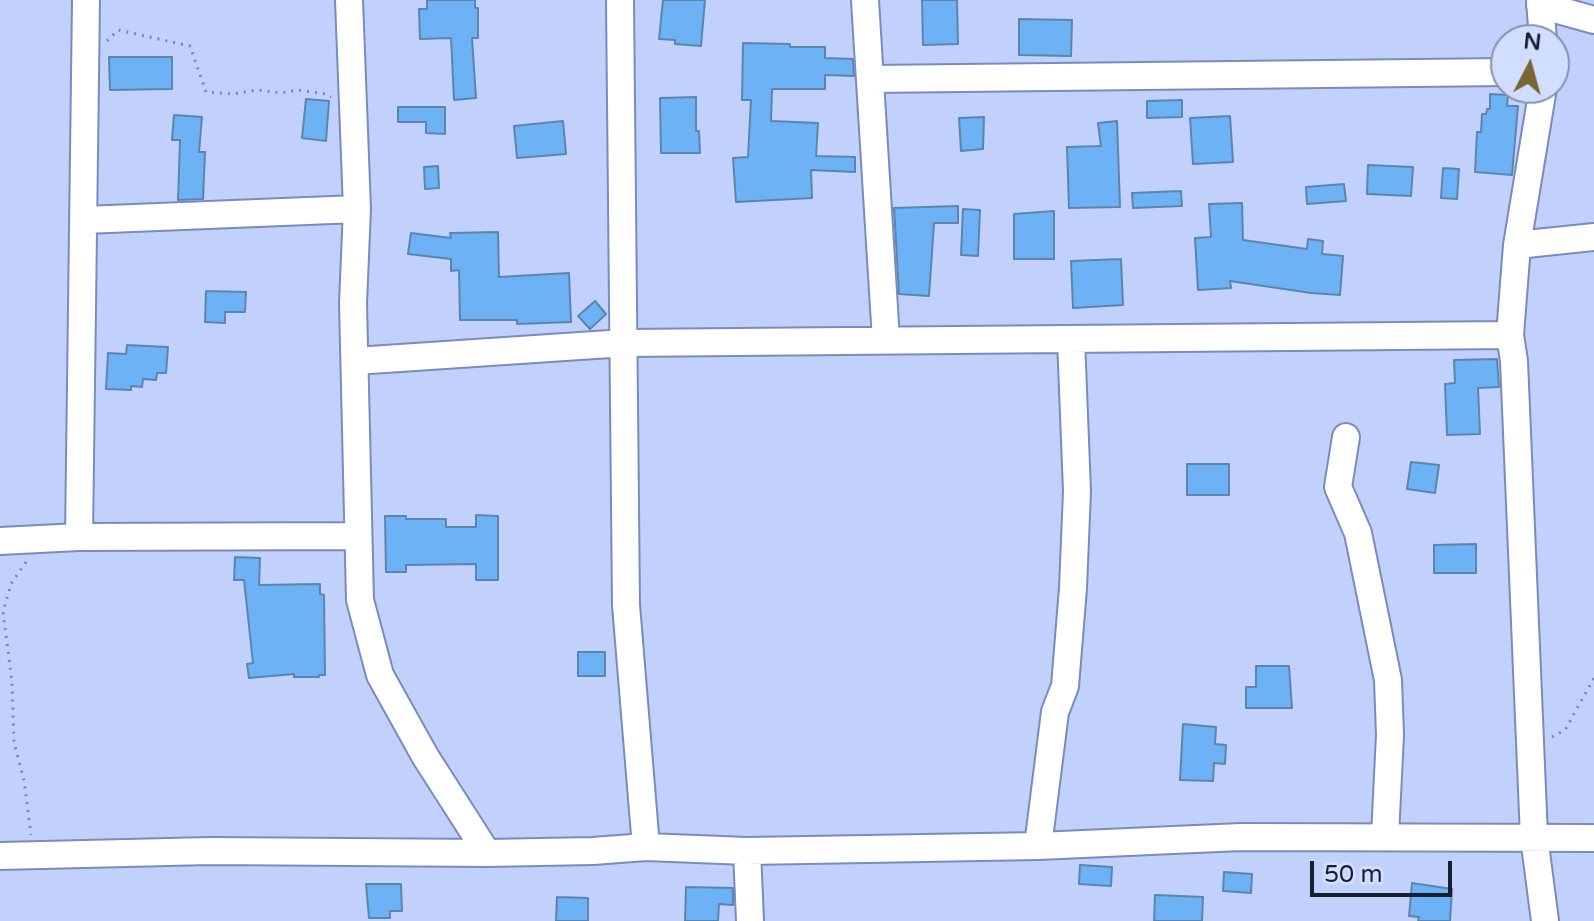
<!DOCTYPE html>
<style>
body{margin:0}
#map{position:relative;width:1594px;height:921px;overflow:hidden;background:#c1d1fc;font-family:"Varela Round",sans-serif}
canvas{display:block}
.north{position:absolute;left:1490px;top:24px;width:80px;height:80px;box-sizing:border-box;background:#d2deff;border:2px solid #8892ad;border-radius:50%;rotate:6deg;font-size:22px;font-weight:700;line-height:32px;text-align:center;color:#181f33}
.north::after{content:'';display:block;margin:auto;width:28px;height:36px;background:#786534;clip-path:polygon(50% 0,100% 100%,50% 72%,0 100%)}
.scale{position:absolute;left:1310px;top:861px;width:142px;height:36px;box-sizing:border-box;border:4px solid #181f33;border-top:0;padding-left:10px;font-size:24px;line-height:28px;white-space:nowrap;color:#181f33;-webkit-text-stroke:6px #d2deff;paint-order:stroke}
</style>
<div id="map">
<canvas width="1594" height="921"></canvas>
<div class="north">N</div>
<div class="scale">50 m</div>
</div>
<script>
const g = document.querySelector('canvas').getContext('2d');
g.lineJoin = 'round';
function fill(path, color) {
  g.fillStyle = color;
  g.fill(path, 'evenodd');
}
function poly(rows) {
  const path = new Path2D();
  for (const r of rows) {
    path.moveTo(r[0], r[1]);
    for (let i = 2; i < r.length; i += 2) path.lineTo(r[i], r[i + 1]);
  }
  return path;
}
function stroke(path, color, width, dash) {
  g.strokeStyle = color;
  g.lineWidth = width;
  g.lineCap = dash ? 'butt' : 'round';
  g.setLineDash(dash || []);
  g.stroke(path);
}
const building = poly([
 [427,0,475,0,475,8,478,8,478,38,472,38,476,98,454,100,451,38,420,39,419,9,427,9,427,0],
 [663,0,705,0,701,46,675,44,675,40,659,39,663,0],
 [922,0,957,0,958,44,923,45,922,0],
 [1019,19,1072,20,1071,56,1019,55,1019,19],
 [743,43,790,44,790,47,825,47,825,58,853,59,854,76,825,75,825,89,772,89,771,121,818,123,816,156,855,157,855,172,811,170,812,198,736,202,733,158,748,157,751,100,742,100,743,43],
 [109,57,172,57,172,89,110,90,109,57],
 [1490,94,1508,95,1507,106,1518,106,1512,175,1475,172,1477,132,1481,132,1482,114,1486,114,1487,109,1490,109,1490,94],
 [696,97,696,131,699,131,700,153,661,153,660,98,696,97],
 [306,99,329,101,326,141,302,138,306,99],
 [1182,100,1182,117,1147,118,1147,101,1182,100],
 [398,107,445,107,445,134,426,133,426,122,398,122,398,107],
 [174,115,202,117,199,152,205,152,203,199,178,200,180,140,172,140,174,115],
 [1230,116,1233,162,1193,164,1190,118,1230,116],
 [984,117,983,149,961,151,959,118,984,117],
 [563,121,566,154,517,158,514,126,563,121],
 [1117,121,1120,207,1069,208,1067,147,1101,146,1098,123,1117,121],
 [1368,165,1413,167,1411,196,1367,194,1368,165],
 [438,166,439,188,425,189,424,167,438,166],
 [1443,168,1459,169,1457,199,1441,198,1443,168],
 [1344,184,1346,201,1307,204,1306,187,1344,184],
 [1181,191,1182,206,1133,208,1132,193,1181,191],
 [1242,203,1243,240,1307,249,1308,239,1323,241,1322,254,1343,256,1340,295,1311,293,1230,281,1231,288,1198,290,1195,238,1211,237,1209,204,1242,203],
 [958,206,958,223,934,223,929,296,899,294,894,208,958,206],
 [963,209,980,210,978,256,961,255,963,209],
 [1054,211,1054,259,1014,259,1014,214,1054,211],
 [498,232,499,277,569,273,571,322,517,324,517,320,460,320,459,270,451,271,451,259,408,254,411,233,451,238,450,233,498,232],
 [1121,259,1123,305,1073,308,1071,261,1121,259],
 [206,291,246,292,245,312,225,312,225,323,205,322,206,291],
 [595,301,606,314,590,329,578,316,595,301],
 [127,345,168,347,166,373,157,373,156,380,143,379,142,387,131,386,131,390,106,389,108,353,126,354,127,345],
 [1497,359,1499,387,1478,388,1480,434,1447,435,1445,384,1455,383,1454,360,1497,359],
 [1411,462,1439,465,1435,493,1407,489,1411,462],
 [1187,464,1229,464,1229,495,1187,495,1187,464],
 [476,515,498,516,498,580,476,580,476,564,406,565,406,572,386,572,385,516,406,516,406,519,446,519,446,527,476,527,476,515],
 [1476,544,1476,573,1434,573,1434,545,1476,544],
 [235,557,260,558,259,585,320,584,320,594,324,595,325,675,319,675,319,677,294,677,294,674,249,678,247,664,253,663,244,580,234,580,235,557],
 [578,652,605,652,605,676,578,676,578,652],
 [1256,666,1289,666,1292,708,1246,708,1246,687,1256,687,1256,666],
 [1183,724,1216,727,1215,744,1226,745,1225,764,1214,763,1213,781,1180,780,1183,724],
 [1080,865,1112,867,1111,886,1079,884,1080,865],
 [1224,872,1252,874,1251,893,1223,891,1224,872],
 [1412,883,1452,889,1450,921,1418,921,1419,917,1409,916,1412,883],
 [366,884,401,884,402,911,390,911,390,918,369,918,366,884],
 [686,887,733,888,733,905,719,904,718,921,685,921,686,887],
 [1155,895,1203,897,1202,921,1154,921,1155,895],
 [557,897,588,898,588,921,556,921,557,897]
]);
const path = poly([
 [107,41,118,30,190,46,206,92,233,94,257,90,281,93,298,90,326,94,331,97],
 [26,562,11,584,3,612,12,682,14,743,24,780,31,835],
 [1552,737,1565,730,1594,678]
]);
const minor = poly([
 [349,0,357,209,353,303,360,600,380,675,425,756,487,853],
 [620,0,626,605,646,847],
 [865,0,886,340],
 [1540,0,1543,40],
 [1540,5,1594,20],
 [870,79,1506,72],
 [1543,88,1517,245,1510,335,1514,361,1534,837,1545,921],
 [84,220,357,209],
 [1517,245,1594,237],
 [355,361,625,343,1510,335],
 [1346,437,1338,487,1358,533,1388,680,1390,735,1385,836],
 [79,537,86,0],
 [0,541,79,537,358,536],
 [1038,846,1055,712,1065,686,1073,588,1077,491,1071,339],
 [747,851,750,921],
 [0,856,210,851,487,853,593,851,646,847,747,851,867,849,1038,846,1241,837,1594,838]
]);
fill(building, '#6db2f5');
stroke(building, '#5c85ae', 2);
stroke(minor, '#7a8bbd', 30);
stroke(path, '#7d89ab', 3, [2, 6]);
stroke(minor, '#fff', 26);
</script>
